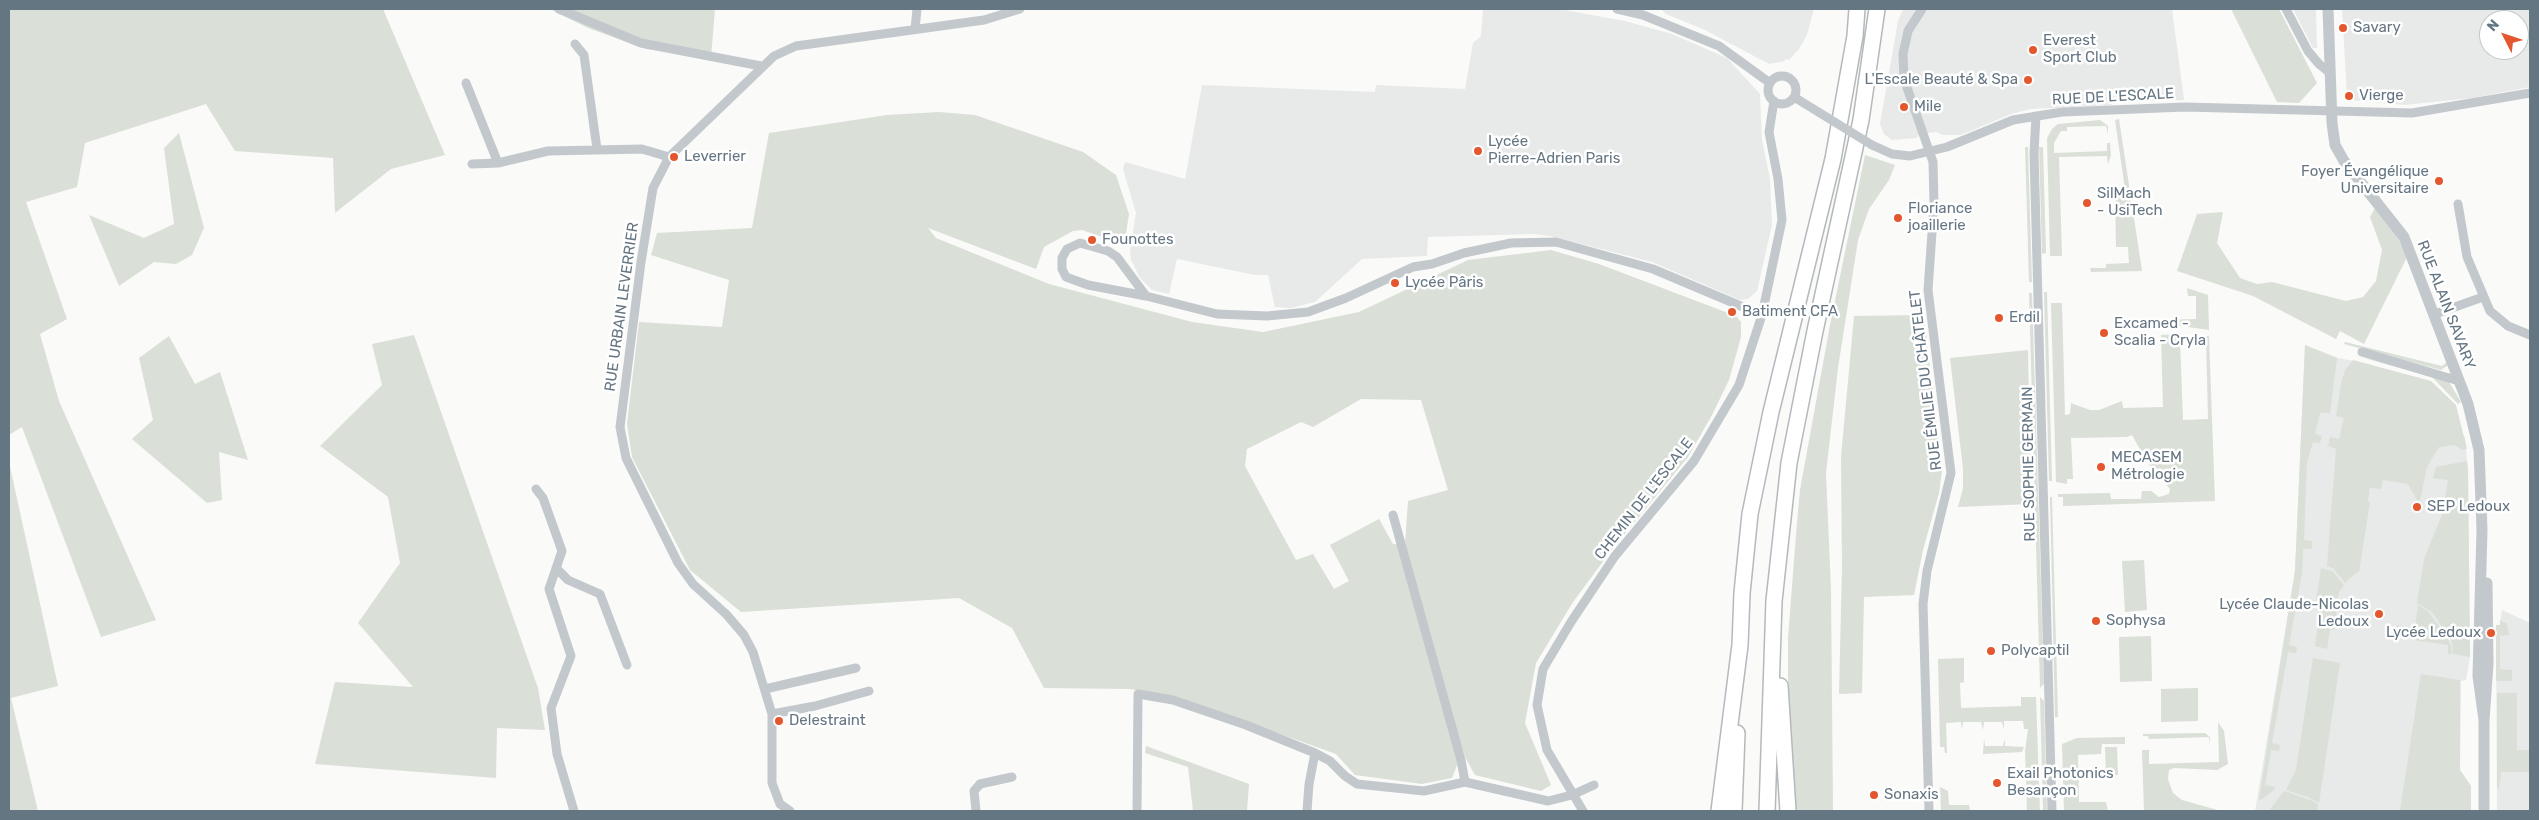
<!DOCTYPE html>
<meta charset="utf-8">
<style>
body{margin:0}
#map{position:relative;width:2539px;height:820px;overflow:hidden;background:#fafaf8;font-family:Rubik,sans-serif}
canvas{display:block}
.frame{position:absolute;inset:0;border:10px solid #657683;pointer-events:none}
.north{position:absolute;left:2479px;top:10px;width:50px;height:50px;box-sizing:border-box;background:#fff;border:1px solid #c1c8cd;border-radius:50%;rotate:311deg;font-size:14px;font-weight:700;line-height:20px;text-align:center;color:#657683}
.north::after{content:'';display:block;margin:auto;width:18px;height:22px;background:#e4572e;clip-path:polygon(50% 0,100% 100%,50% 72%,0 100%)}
</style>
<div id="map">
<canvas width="2539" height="820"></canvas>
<div class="frame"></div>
<div class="north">N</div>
</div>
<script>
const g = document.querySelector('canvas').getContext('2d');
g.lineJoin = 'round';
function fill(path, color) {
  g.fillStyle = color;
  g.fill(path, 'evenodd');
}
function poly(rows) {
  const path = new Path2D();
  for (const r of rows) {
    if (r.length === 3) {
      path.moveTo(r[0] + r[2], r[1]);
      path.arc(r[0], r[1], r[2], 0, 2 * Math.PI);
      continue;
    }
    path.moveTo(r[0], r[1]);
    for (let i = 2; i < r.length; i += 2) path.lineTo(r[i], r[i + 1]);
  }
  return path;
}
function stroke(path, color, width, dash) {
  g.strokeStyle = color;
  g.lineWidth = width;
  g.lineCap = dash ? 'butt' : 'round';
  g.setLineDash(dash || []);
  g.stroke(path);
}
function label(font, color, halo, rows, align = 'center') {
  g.font = font + ' Rubik,sans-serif';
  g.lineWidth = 5;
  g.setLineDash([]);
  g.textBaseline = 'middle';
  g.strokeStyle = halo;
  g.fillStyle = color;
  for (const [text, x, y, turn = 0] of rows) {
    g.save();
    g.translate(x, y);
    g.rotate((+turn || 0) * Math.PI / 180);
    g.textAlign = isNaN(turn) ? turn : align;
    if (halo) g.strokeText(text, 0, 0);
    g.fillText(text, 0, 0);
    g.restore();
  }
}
const built = poly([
 [1483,9,1559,9,1625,21,1672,34,1727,58,1760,94,1762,140,1770,179,1772,225,1757,291,1748,299,1740,300,1652,262,1550,236,1534,234,1428,237,1427,256,1362,259,1315,302,1291,308,1275,307,1268,275,1255,275,1177,259,1169,294,1152,290,1140,278,1131,260,1130,250,1136,213,1123,169,1125,162,1185,179,1202,85,1375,92,1376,85,1465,89,1473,43,1481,36],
 [1661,9,1814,9,1807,35,1799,49,1789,60,1785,59,1785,61,1769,64,1705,30,1666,14],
 [1903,9,2172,9,2184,100,2139,101,2130,95,2121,97,2118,102,2110,105,2031,109,2011,114,1961,135,1943,135,1936,132,1919,134,1917,138,1892,140,1884,134,1880,124,1898,21],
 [2293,9,2316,9,2317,48,2313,48],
 [2342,9,2530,9,2530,87,2472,98,2404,105,2350,100,2347,96],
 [2489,20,2519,20,2519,50,2489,50],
 [2305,345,2338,358,2353,361,2465,437,2468,471,2470,657,2466,680,2461,681,2460,770,2471,786,2471,811,2255,811,2295,571],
 [2502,610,2530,623,2530,811,2497,811,2496,625,2500,625]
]);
const green = poly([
 [9,9,383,9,445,155,391,169,335,213,333,158,235,151,206,104,85,143,77,187,26,202,67,319,40,334,59,401,156,620,101,637,22,427,9,435],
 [550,9,715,9,711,58,646,49,588,28],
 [2231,9,2279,9,2317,83,2299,103,2277,102],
 [939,112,975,115,1083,152,1116,175,1129,214,1125,240,1111,240,1082,230,1073,231,1044,247,1036,269,928,228,936,238,1049,284,1192,322,1263,332,1359,312,1468,260,1551,250,1599,264,1736,316,1741,322,1741,337,1729,380,1712,415,1688,457,1610,552,1573,602,1536,663,1525,723,1551,785,1541,791,1475,775,1466,759,1456,731,1405,543,1408,501,1448,490,1421,400,1361,399,1313,427,1301,422,1247,449,1245,466,1296,560,1313,554,1334,589,1349,581,1330,545,1379,519,1393,544,1397,544,1458,763,1452,778,1422,784,1355,775,1336,754,1180,698,1130,689,1044,688,1012,628,959,598,741,612,690,570,632,457,627,424,639,322,722,327,729,280,651,255,657,233,752,228,769,133,887,115],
 [2119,119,2142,271,2091,272,2090,268,2106,268,2106,264,2129,263,2128,247,2116,247,2115,197,2126,196,2115,120],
 [2100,120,2108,126,2108,134,2106,126,2067,127,2067,131,2061,131,2054,143,2054,153,2107,151,2107,143,2110,143,2111,155,2108,164,2107,156,2059,157,2062,256,2050,256,2047,138,2052,129,2058,124],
 [179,133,204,228,192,255,176,264,154,262,119,286,89,215,144,238,174,224,164,148],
 [2025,147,2028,147,2032,282,2029,282],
 [2039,147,2043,147,2046,253,2042,254],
 [1865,155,1895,165,1889,180,1869,209,1858,240,1838,368,1826,473,1831,590,1833,811,1795,811,1788,726,1788,638,1797,522,1800,490,1830,325],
 [2376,206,2396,234,2407,257,2364,344,2340,331,2336,339,2253,296,2177,271,2197,214,2223,212,2217,243,2240,278,2257,284,2272,282,2346,301,2363,297,2376,281,2382,250,2370,217],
 [2187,288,2208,295,2209,330,2161,323,2161,320,2196,319,2196,296,2188,296],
 [2044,292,2047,292,2052,481,2049,481],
 [2029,293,2032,293,2044,684,2040,688],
 [2051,303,2062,303,2065,415,2070,414,2071,403,2090,410,2099,410,2122,401,2123,408,2163,407,2161,335,2179,334,2188,338,2187,340,2180,341,2183,420,2208,419,2206,336,2209,336,2215,501,2063,506,2063,497,2058,497,2058,494,2110,493,2111,499,2141,499,2142,491,2151,491,2159,497,2169,494,2170,489,2147,462,2132,435,2127,437,2071,438,2073,479,2067,479,2067,484,2056,482],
 [1924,315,1942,471,1939,493,1923,550,1914,595,1864,597,1862,693,1839,694,1842,568,1841,457,1854,316],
 [414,335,538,688,545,730,497,728,496,778,315,764,335,682,413,687,358,623,400,563,388,497,320,446,382,385,372,344],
 [169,336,195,384,220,372,248,460,219,452,222,500,207,503,132,439,153,420,139,358],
 [2345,342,2442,366,2447,362,2448,365,2441,370,2344,344],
 [2305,345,2337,358,2330,413,2320,413,2315,434,2322,436,2320,443,2313,442,2307,462,2304,540,2312,541,2312,549,2303,549,2302,573,2289,645,2297,647,2296,653,2288,652,2272,743,2280,745,2279,751,2271,750,2265,785,2275,787,2275,789,2261,800,2259,799,2295,571],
 [2028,350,2031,504,1958,507,1963,488,1963,469,1950,358],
 [2357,356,2442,377,2449,382,2461,402,2458,404,2432,377],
 [2353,360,2431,381,2456,405,2467,449,2462,450,2455,445,2439,447,2427,467,2420,500,2417,500,2408,484,2383,480,2381,489,2370,488,2368,501,2370,502,2359,572,2356,573,2345,583,2334,569,2327,566,2336,449,2328,446,2330,437,2339,439,2344,418,2336,416,2341,384,2345,370],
 [2467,461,2468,470,2470,657,2453,654,2452,642,2432,612,2417,603,2424,559,2442,515,2448,480,2433,478,2436,467],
 [9,462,58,686,11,698,38,811,9,811],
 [2050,497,2052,497,2058,717,2055,717],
 [2144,560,2147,610,2125,612,2122,561],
 [2321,568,2332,571,2344,585,2339,592,2334,630,2330,629,2327,649,2315,646,2321,605,2316,601],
 [2418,605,2428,611,2448,639,2451,646,2452,654,2448,654,2448,645,2413,640,2414,632,2396,629,2397,625,2415,628],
 [2500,620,2507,624,2509,635,2500,636,2500,669,2512,670,2512,681,2496,681,2496,625,2500,625],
 [2151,636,2152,681,2120,682,2119,637],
 [1964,658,1964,682,1960,683,1961,708,2021,706,2021,697,2036,697,2040,811,2027,811,2025,751,2028,729,2024,729,2023,721,2004,721,2004,729,2002,722,1984,722,1983,730,1981,722,1963,722,1962,730,1961,722,1946,723,1947,753,1945,753,1944,747,1940,747,1938,659],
 [2313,658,2340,663,2319,803,2308,797,2286,790,2296,770],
 [2421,674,2460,680,2460,770,2471,786,2471,811,2400,811],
 [2198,688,2198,721,2161,722,2161,689],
 [2497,693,2517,693,2517,750,2530,750,2530,772,2501,772,2499,789,2497,788],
 [2040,697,2044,701,2047,811,2043,811],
 [2218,722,2224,731,2228,764,2217,770,2174,768,2169,770,2168,779,2173,793,2182,800,2221,811,2113,811,2144,810,2142,750,2149,750,2149,764,2219,762],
 [2205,733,2210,737,2210,745,2209,737,2149,739,2148,736,2143,736,2143,734],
 [2125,737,2125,744,2102,744,2101,754,2078,755,2079,802,2106,802,2108,811,2064,811,2062,744,2077,738],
 [1984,739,1985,746,2003,746,2005,739,2005,746,2024,747,2022,752,1983,754],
 [1146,746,1249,784,1247,811,1193,811,1188,767,1145,753],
 [2105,747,2117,747,2118,775,2106,776],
 [1940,787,1948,791,1949,805,1969,805,1970,811,1941,811],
 [2284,791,2313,801,2318,805,2317,811,2269,811]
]);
const minor = poly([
 [559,9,641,43,761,66],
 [1617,9,1643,15,1719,46,1770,83],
 [1922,9,1908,31,1903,54,1904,79,1933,162,1934,204,1928,290,1951,473,1927,571,1923,604,1929,811],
 [2286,9,2308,51,2319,64,2330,73],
 [915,29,917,9],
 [575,44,584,55,597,149],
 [1782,90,14],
 [466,83,498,163],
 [1794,97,1820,113],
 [2036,116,2034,153,2052,811],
 [1872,145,1892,154,1910,156,1947,147,2013,120,2062,112,2185,107,2412,113,2530,93],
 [472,164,498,163,548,151,642,149,669,157],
 [2458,204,2467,257,2490,311,2508,326,2530,335],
 [1146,296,1117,257,1108,251,1080,243,1067,249,1062,258,1062,269,1066,277,1088,285,1146,296,1217,314,1267,316,1308,312,1346,298,1413,267,1432,264,1464,253,1511,243,1556,242,1653,269,1762,315],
 [2435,314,2483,297],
 [2362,352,2459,381],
 [536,489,543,498,562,551,549,589,571,656,551,708,557,754,574,811],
 [1393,515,1461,760,1465,782],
 [556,568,568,580,600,594,627,665],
 [765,689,856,668],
 [772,714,815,706,869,691],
 [790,811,780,804,772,783,772,714,753,652,744,635,727,615,693,584,678,563,626,458,620,427,641,262,653,188,669,157,774,56,796,46,984,20,1020,9],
 [976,811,974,791,980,784,1012,777],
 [1137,811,1138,694,1173,700,1246,725,1315,753,1330,761,1345,776,1357,784,1424,791,1465,782,1548,801,1572,795,1594,785],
 [1307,811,1309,784,1315,753],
 [1583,811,1547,750,1537,705,1543,669,1571,622,1615,556,1694,461,1739,385,1762,315,1782,220,1778,179,1769,132,1774,101]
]);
const tertiary = poly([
 [2328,9,2332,123,2335,145,2344,161,2404,237,2468,404,2479,450,2482,530,2478,676,2484,720],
 [2484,811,2484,720,2488,664,2487,583]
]);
const trunk = poly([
 [1780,686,1788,811],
 [1719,811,1740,645,1742,593,1750,514,1771,412,1833,159,1855,36,1857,9],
 [1734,811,1737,733],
 [1767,811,1774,601,1789,463,1815,331,1861,120,1877,9]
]);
const minorBridge = poly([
 [1820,113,1872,145]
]);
const markers = [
 [2343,28,5,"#e4572e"],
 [2033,50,5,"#e4572e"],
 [2028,80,5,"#e4572e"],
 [2349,96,5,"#e4572e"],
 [1904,107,5,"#e4572e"],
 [1478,151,5,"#e4572e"],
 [674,157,5,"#e4572e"],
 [2439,181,5,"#e4572e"],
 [2087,203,5,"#e4572e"],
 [1898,218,5,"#e4572e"],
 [1092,240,5,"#e4572e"],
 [1395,283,5,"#e4572e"],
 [1732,312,5,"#e4572e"],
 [1999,318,5,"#e4572e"],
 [2104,333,5,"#e4572e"],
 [2101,467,5,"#e4572e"],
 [2417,507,5,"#e4572e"],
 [2379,614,5,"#e4572e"],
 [2096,621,5,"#e4572e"],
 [2491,633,5,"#e4572e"],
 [1991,651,5,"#e4572e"],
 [779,721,5,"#e4572e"],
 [1997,783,5,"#e4572e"],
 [1874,795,5,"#e4572e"]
];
const poiNames = [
 ["Savary",2353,28],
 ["Everest",2043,41],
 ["Sport Club",2043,58],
 ["L'Escale Beauté & Spa",2018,80,"right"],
 ["Vierge",2359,96],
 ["Mile",1914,107],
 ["Lycée",1488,142],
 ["Pierre-Adrien Paris",1488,159],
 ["Leverrier",684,157],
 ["Foyer Évangélique",2429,172,"right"],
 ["Universitaire",2429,189,"right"],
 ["SilMach",2097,194],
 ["- UsiTech",2097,211],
 ["Floriance",1908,209],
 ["joaillerie",1908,226],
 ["Founottes",1102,240],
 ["Lycée Pâris",1405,283],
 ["Batiment CFA",1742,312],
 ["Erdil",2009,318],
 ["Excamed -",2114,324],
 ["Scalia - Cryla",2114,341],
 ["MECASEM",2111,458],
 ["Métrologie",2111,475],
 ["SEP Ledoux",2427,507],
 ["Lycée Claude-Nicolas",2369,605,"right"],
 ["Ledoux",2369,622,"right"],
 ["Sophysa",2106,621],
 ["Lycée Ledoux",2481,633,"right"],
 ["Polycaptil",2001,651],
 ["Delestraint",789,721],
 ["Exail Photonics",2007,774],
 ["Besançon",2007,791],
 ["Sonaxis",1884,795]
];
const streetNames = [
 ["RUE DE L'ESCALE",2113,97,-3],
 ["RUE ALAIN SAVARY",2446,305,69],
 ["RUE URBAIN LEVERRIER",622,307,-82],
 ["RUE ÉMILIE DU CHÂTELET",1926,380,-97],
 ["RUE SOPHIE GERMAIN",2029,464,-91],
 ["CHEMIN DE L'ESCALE",1644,499,-52]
];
fill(built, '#e8e9e9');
fill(green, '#dadfd7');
stroke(trunk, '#b4b9bd', 18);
stroke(minor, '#c3c8cc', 9);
stroke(tertiary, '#c3c8cc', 11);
stroke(trunk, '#fff', 15);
stroke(minorBridge, '#c3c8cc', 9);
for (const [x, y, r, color] of markers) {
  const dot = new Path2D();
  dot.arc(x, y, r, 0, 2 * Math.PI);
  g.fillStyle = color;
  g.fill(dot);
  stroke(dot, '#fff', 2);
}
label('15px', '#657683', '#fff', poiNames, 'left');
label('15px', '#657683', '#fff', streetNames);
</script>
